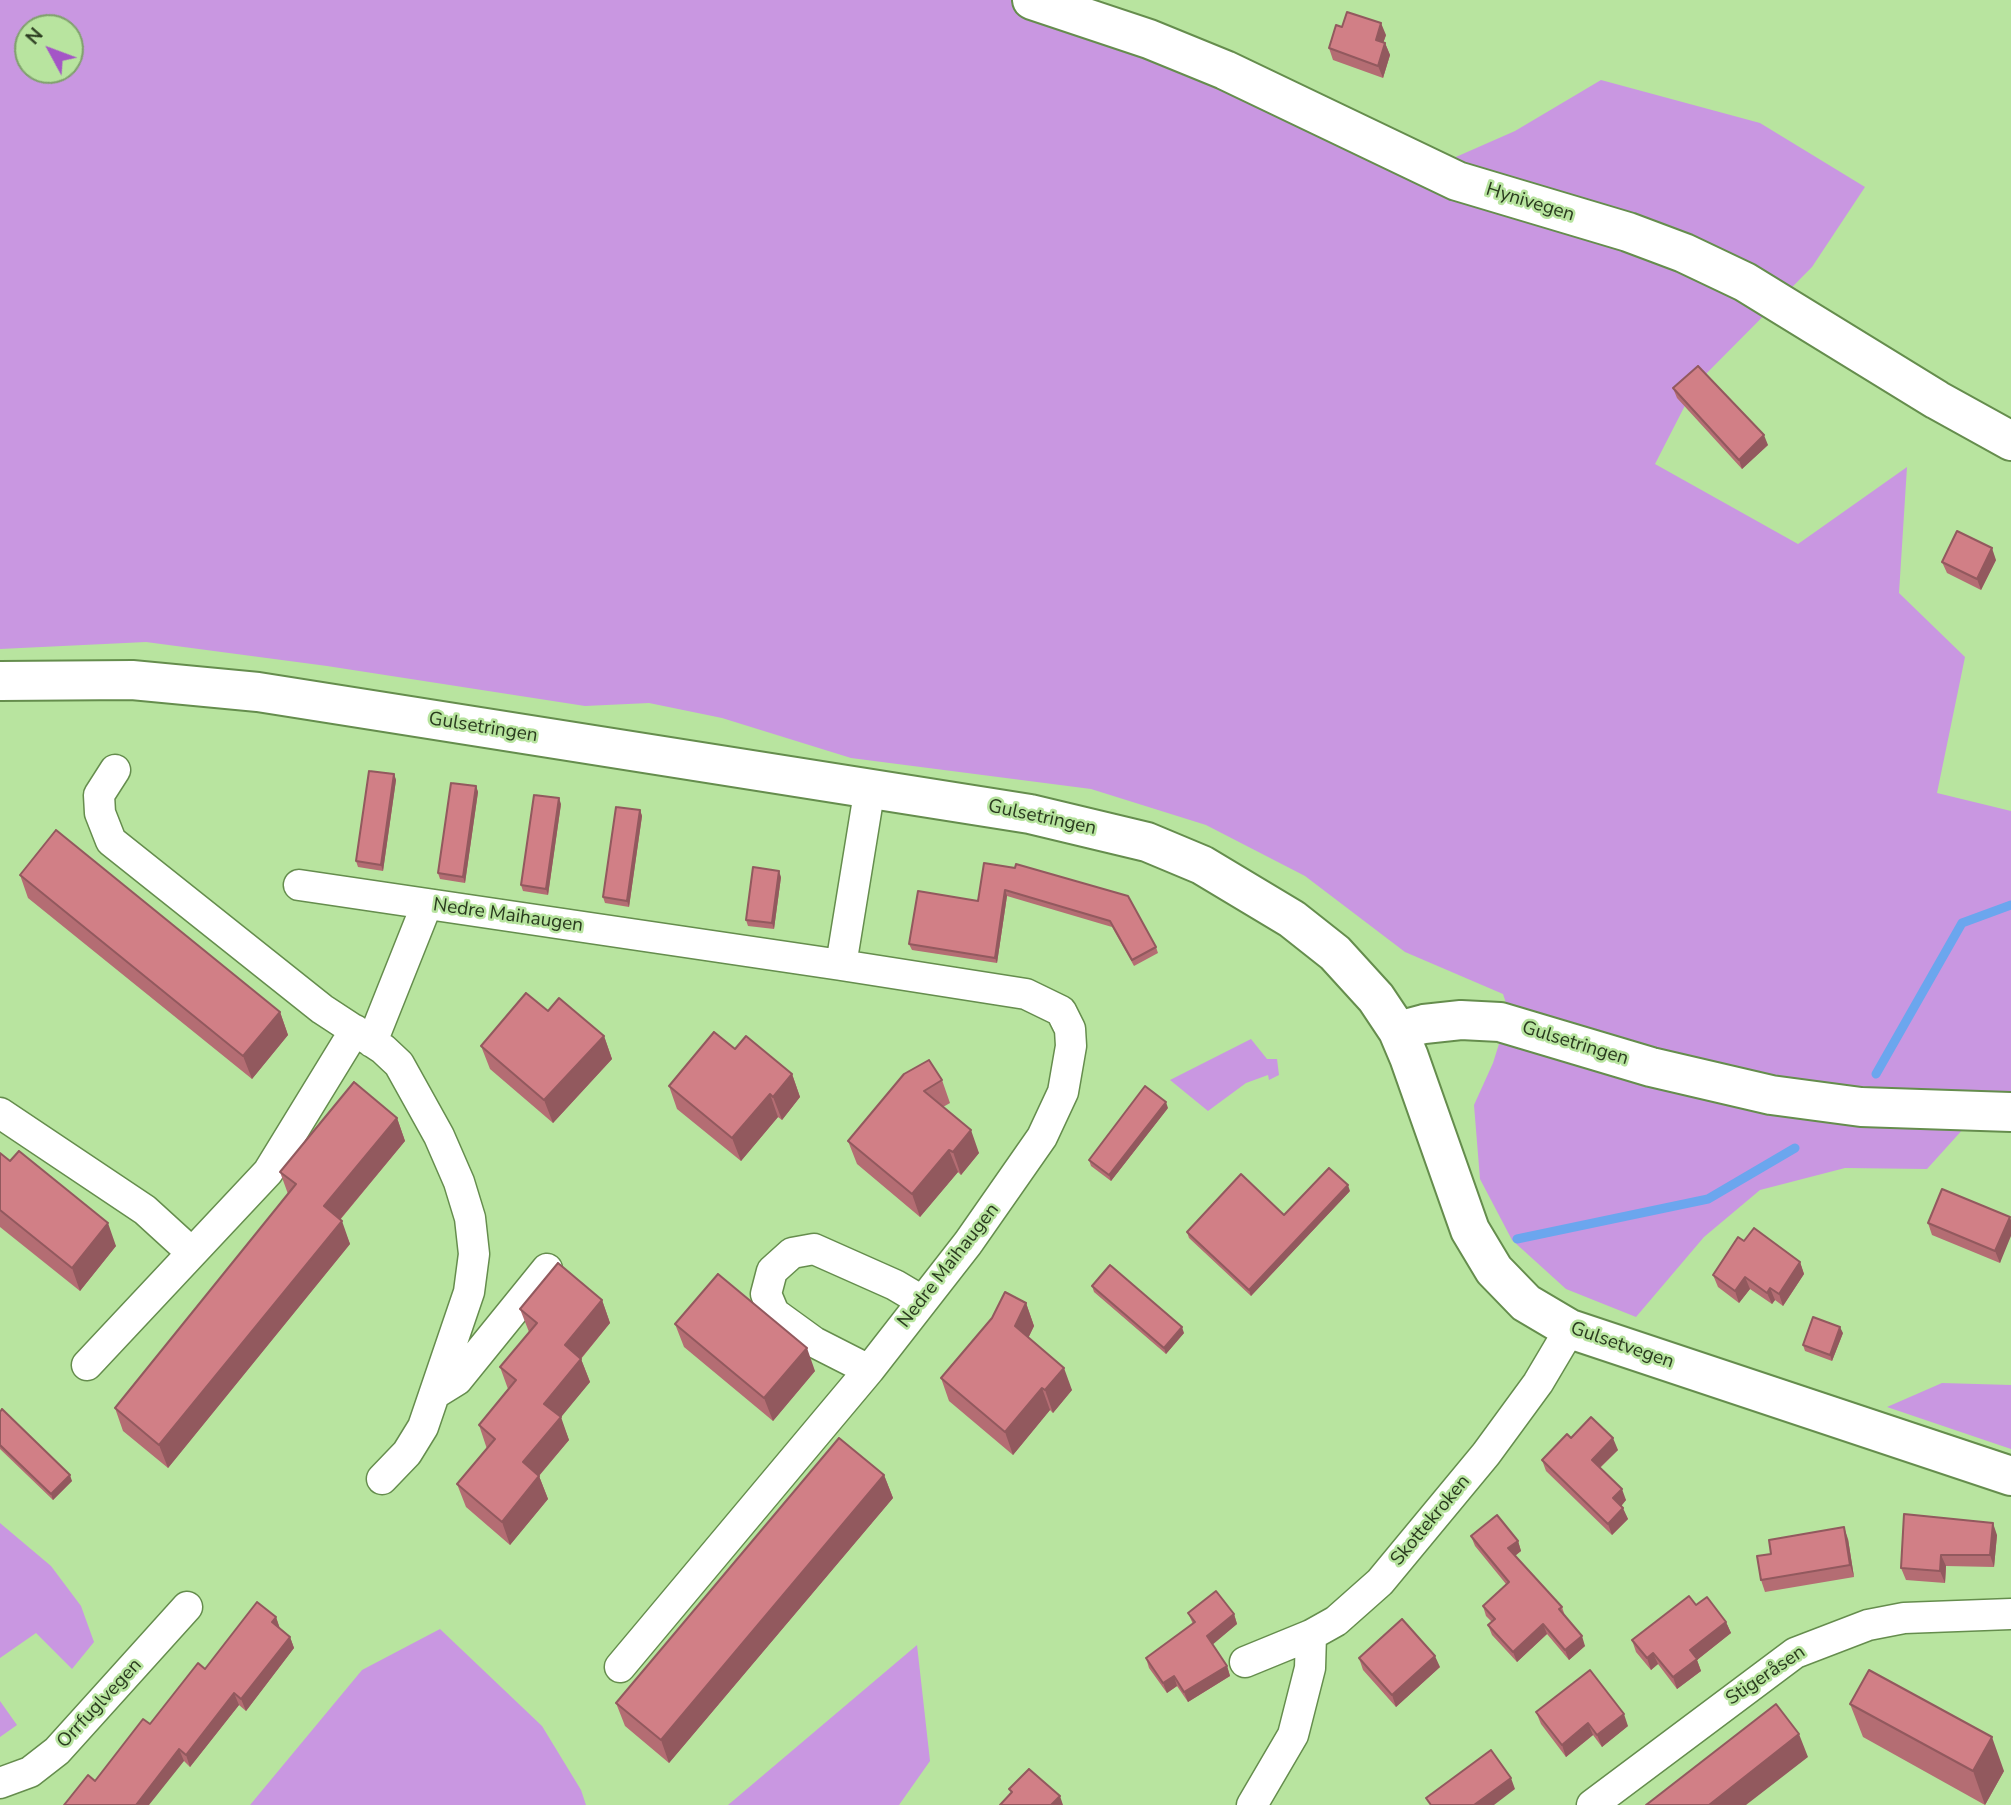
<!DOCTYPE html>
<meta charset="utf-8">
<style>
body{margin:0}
#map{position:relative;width:2011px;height:1805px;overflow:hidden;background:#b8e49f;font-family:"Nunito Sans",sans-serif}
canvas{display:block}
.north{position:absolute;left:14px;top:14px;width:70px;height:70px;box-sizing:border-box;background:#b8e49f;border:2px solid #7fa06c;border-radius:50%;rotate:311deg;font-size:19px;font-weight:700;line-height:28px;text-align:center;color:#2a3b1f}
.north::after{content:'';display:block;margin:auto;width:24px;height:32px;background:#a455c6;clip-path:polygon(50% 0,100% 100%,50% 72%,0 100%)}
</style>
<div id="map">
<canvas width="2011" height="1805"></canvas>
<div class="north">N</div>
</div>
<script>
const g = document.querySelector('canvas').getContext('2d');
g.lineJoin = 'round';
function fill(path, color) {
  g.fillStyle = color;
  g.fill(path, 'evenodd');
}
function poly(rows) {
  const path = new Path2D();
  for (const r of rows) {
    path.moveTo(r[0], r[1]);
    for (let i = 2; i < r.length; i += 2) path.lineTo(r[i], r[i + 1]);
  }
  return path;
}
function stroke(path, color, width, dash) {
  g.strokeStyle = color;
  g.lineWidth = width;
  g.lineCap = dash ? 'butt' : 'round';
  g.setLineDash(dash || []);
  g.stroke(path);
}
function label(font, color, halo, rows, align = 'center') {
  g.font = font + ' "Nunito Sans",sans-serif';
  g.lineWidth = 5;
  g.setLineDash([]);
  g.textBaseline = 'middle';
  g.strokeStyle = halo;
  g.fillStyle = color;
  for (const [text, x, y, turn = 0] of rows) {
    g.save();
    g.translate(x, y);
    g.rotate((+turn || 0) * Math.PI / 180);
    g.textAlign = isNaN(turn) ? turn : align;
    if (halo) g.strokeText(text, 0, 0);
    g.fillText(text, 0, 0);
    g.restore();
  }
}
const green = poly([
 [0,0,1074,0,1449,160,1515,131,1601,80,1760,123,1865,187,1812,267,1696,384,1655,464,1798,544,1907,467,1899,593,1965,657,1937,793,2011,811,2011,1119,1974,1117,1927,1169,1845,1168,1760,1190,1704,1237,1636,1317,1566,1289,1512,1240,1480,1179,1474,1105,1493,1063,1509,1012,1503,994,1405,952,1305,876,1206,825,1091,789,851,758,722,718,649,703,585,706,327,666,146,642,0,649],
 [28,28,70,28,70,70,28,70],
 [1251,1039,1267,1059,1277,1059,1279,1075,1269,1080,1268,1075,1246,1083,1208,1111,1170,1080],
 [1942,1383,2011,1385,2011,1449,1887,1407],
 [0,1523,51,1566,81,1606,94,1642,72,1669,36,1633,0,1658],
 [440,1629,542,1726,581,1790,586,1805,250,1805,362,1670],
 [917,1645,930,1761,899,1805,728,1805],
 [0,1701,17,1725,0,1737]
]);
const stream = poly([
 [1876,1074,1962,923,2011,905],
 [1517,1239,1708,1199,1795,1148]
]);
const minor = poly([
 [115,770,99,795,100,813,111,841,322,1009,383,1049,399,1064,439,1136,459,1182,470,1218,474,1254,469,1292,423,1427,407,1453,382,1479],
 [299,885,841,965,870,787],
 [372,1042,427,904],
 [0,1113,145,1210,191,1252],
 [87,1365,268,1172,355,1030],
 [869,1370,814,1342,774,1313,766,1294,772,1271,792,1253,814,1249,895,1285,922,1301],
 [436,1393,457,1380,547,1269],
 [1245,1662,1311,1635,1336,1621,1380,1582,1486,1454,1538,1383,1570,1329],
 [620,1667,869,1370,968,1243,1042,1137,1063,1092,1071,1046,1070,1029,1061,1011,1026,994,841,965],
 [0,1783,30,1772,57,1751,187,1607],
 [1252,1805,1293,1735,1310,1668,1311,1635],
 [1592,1805,1795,1653,1868,1625,1904,1618,2011,1614]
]);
const tertiary = poly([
 [0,681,132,680,258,692,1030,814,1147,842,1202,865,1292,919,1335,953,1376,998,1398,1031,1409,1057,1470,1230,1494,1270,1526,1303,1570,1329,2011,1476],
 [1398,1031,1424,1024,1461,1020,1500,1022,1651,1067,1771,1095,1861,1107,2011,1112]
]);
const secondary = poly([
 [1032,0,1149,39,1225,70,1457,181,1628,232,1684,253,1745,282,1937,400,2011,441]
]);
const wall = poly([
 [1342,27,1386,35,1383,43,1385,43,1390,55,1383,78,1333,60,1329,48],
 [1673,388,1768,445,1742,469,1677,398],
 [1996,560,1981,590,1947,573,1942,562],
 [394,774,396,780,383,871,358,867,356,861],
 [476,786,478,792,465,883,440,879,438,873],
 [561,804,548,895,523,891,521,885],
 [640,810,642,816,629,907,605,903,603,897],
 [984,863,1128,896,1156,947,1158,953,1134,966,1112,927,1007,896,997,963,912,950,909,944,978,901],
 [20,875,280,1012,288,1035,252,1079,28,898],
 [781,877,774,929,748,926,746,920],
 [604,1036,612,1059,553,1123,490,1069,481,1046],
 [735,1049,792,1074,800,1097,782,1120,778,1117,741,1161,677,1109,669,1086],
 [904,1074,942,1080,950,1103,943,1107,979,1153,961,1175,958,1172,920,1217,857,1164,848,1141],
 [1168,1108,1111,1181,1091,1166,1089,1160],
 [397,1118,405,1141,340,1220,350,1244,168,1468,123,1431,115,1408,288,1194,280,1172],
 [0,1153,116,1246,80,1291,0,1227],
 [1350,1191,1251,1296,1189,1238,1187,1232,1284,1215],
 [2010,1217,2000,1263,1932,1235,1928,1223],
 [1744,1241,1800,1262,1804,1274,1783,1306,1775,1300,1772,1304,1750,1289,1739,1303,1718,1287,1713,1275],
 [1092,1286,1184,1333,1166,1354,1094,1292],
 [602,1300,610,1323,581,1359,590,1382,560,1417,569,1440,539,1476,548,1499,510,1545,466,1507,457,1484,487,1449,479,1425,508,1389,500,1367,529,1332,520,1309],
 [1026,1303,1034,1326,1028,1338,1072,1390,1053,1413,1050,1410,1013,1455,949,1401,941,1378],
 [675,1324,815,1371,773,1421,684,1347],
 [1843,1333,1832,1361,1805,1351,1803,1345],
 [0,1412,72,1481,53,1500,0,1449],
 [1571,1438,1618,1450,1600,1468,1626,1500,1621,1506,1628,1519,1612,1535,1546,1471,1542,1460],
 [884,1475,893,1498,669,1763,625,1726,616,1703],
 [1997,1535,1994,1567,1946,1566,1945,1583,1906,1580,1901,1568],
 [1471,1536,1518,1541,1521,1551,1515,1556,1562,1607,1565,1616,1585,1646,1569,1660,1547,1634,1517,1662,1492,1635,1488,1625,1492,1622,1486,1616,1483,1606,1506,1584,1475,1546],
 [1848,1539,1854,1577,1765,1592,1761,1580],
 [1696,1605,1726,1622,1731,1633,1697,1660,1701,1671,1677,1689,1658,1664,1651,1670,1636,1652,1632,1640],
 [1188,1613,1234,1614,1237,1624,1212,1644,1227,1666,1230,1676,1188,1702,1177,1686,1167,1693,1149,1668,1146,1658,1193,1624],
 [276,1617,280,1629,290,1637,294,1648,246,1711,239,1705,190,1767,184,1761,95,1781,205,1669],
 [1359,1658,1440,1667,1396,1707,1363,1670],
 [1850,1704,2004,1771,1985,1805,1863,1737],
 [1536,1712,1628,1726,1602,1747,1593,1735,1566,1757,1541,1724]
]);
const shadedWall = poly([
 [1381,23,1386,35,1380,52,1376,40],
 [1385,43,1390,55,1383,78,1378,66],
 [1764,435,1768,445,1742,469,1739,460],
 [1992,548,1996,560,1981,590,1977,579],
 [394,774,396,780,383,871,381,865],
 [476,786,478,792,465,883,463,877],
 [559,798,561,804,548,895,546,889],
 [640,810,642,816,629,907,627,901],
 [779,871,781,877,774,929,772,923],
 [1005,890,1007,896,997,963,995,958],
 [280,1012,288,1035,252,1079,243,1056],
 [604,1036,612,1059,553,1123,544,1100],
 [792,1074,800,1097,782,1120,773,1097],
 [770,1094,778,1117,741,1161,732,1138],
 [1166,1102,1168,1108,1111,1181,1109,1175],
 [397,1118,405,1141,332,1229,324,1206],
 [971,1130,979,1153,961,1175,953,1152],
 [949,1150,958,1172,920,1217,912,1194],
 [1348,1185,1350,1191,1251,1296,1249,1290],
 [2010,1217,2011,1220,2011,1236,2000,1263,1995,1251],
 [342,1221,350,1244,168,1468,159,1445],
 [108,1223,116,1246,80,1291,72,1268],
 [1800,1262,1804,1274,1783,1306,1779,1294],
 [1745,1277,1750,1289,1739,1303,1735,1291],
 [1770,1288,1775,1300,1772,1304,1767,1293],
 [602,1300,610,1323,573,1368,565,1345],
 [1026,1303,1034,1326,1023,1349,1015,1326],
 [1182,1327,1184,1333,1166,1354,1164,1348],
 [1840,1327,1843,1333,1832,1361,1830,1355],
 [807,1348,815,1371,773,1421,764,1398],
 [581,1359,590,1382,553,1427,544,1404],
 [1064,1368,1072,1390,1053,1413,1045,1390],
 [1042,1388,1050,1410,1013,1455,1005,1432],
 [561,1417,569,1440,531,1485,523,1462],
 [1613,1438,1618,1450,1596,1471,1592,1460],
 [70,1475,72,1481,53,1500,51,1494],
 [884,1475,893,1498,669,1763,661,1740],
 [539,1476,548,1499,510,1545,502,1522],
 [1622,1489,1626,1500,1618,1510,1613,1498],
 [1623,1508,1628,1519,1612,1535,1608,1524],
 [1993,1523,1997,1535,1994,1567,1990,1555],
 [1844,1527,1848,1539,1854,1577,1850,1565],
 [1518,1541,1521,1551,1512,1558,1508,1548],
 [1941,1555,1946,1566,1945,1583,1940,1571],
 [1234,1614,1237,1624,1211,1646,1207,1636],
 [276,1617,280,1629,272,1622],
 [1726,1622,1731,1633,1697,1660,1701,1671,1677,1689,1673,1677,1690,1650],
 [1543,1624,1547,1634,1517,1662,1513,1652],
 [1582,1636,1585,1646,1569,1660,1565,1650],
 [290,1637,294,1648,246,1711,241,1699],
 [1653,1653,1658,1664,1651,1670,1647,1658],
 [1435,1656,1440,1667,1396,1707,1392,1695],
 [1227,1666,1230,1676,1188,1702,1184,1692],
 [1174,1676,1177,1686,1167,1693,1163,1683],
 [234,1693,239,1705,190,1767,186,1755],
 [1624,1714,1628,1726,1602,1747,1597,1735],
 [1588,1723,1593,1735,1566,1757,1562,1745],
 [1799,1734,1808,1757,1746,1805,1709,1805],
 [1992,1737,2004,1771,1985,1805,1973,1771],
 [179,1749,184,1761,149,1805,136,1805],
 [1511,1778,1515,1789,1494,1805,1474,1805],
 [1060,1796,1063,1805,1051,1805]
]);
const building = poly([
 [1347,12,1381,23,1376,40,1385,43,1378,66,1329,48,1336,25,1342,27,1347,12],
 [1698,366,1764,435,1739,460,1673,388,1698,366],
 [1957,531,1992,548,1977,579,1942,562,1957,531],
 [369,771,394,774,381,865,356,861,369,771],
 [451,783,476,786,463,877,438,873,451,783],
 [534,795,559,798,546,889,521,885,534,795],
 [616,807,640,810,627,901,603,897,616,807],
 [56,830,280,1012,243,1056,20,875,56,830],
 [984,863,1015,868,1016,864,1128,896,1156,947,1132,960,1110,921,1005,890,995,958,909,944,918,891,978,901,984,863],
 [753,867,779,871,772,923,746,920,753,867],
 [526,993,548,1011,559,998,604,1036,544,1100,481,1046,526,993],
 [714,1032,735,1049,746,1036,792,1074,773,1097,770,1094,732,1138,669,1086,714,1032],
 [929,1060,942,1080,924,1091,971,1130,953,1152,949,1150,912,1194,848,1141,904,1074,929,1060],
 [354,1082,397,1118,324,1206,342,1221,159,1445,115,1408,296,1184,280,1172,354,1082],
 [1145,1086,1166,1102,1109,1175,1089,1160,1145,1086],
 [19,1151,108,1223,72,1268,0,1210,0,1153,10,1161,19,1151],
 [1329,1168,1348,1185,1249,1290,1187,1232,1241,1174,1284,1215,1329,1168],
 [1942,1189,2010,1217,1995,1251,1928,1223,1942,1189],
 [1754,1228,1800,1262,1779,1294,1770,1288,1767,1293,1745,1277,1735,1291,1713,1275,1738,1237,1744,1241,1754,1228],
 [558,1263,602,1300,565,1345,581,1359,544,1404,561,1417,523,1462,539,1476,502,1522,457,1484,495,1439,479,1425,516,1380,500,1367,537,1323,520,1309,558,1263],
 [1110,1265,1182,1327,1164,1348,1092,1286,1110,1265],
 [718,1274,807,1348,764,1398,675,1324,718,1274],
 [1005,1292,1026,1303,1015,1326,1064,1368,1045,1390,1042,1388,1005,1432,941,1378,992,1318,1005,1292],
 [1813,1317,1840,1327,1830,1355,1803,1345,1813,1317],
 [2,1409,70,1475,51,1494,0,1445,0,1412,2,1409],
 [1591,1417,1613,1438,1592,1460,1622,1489,1613,1498,1623,1508,1608,1524,1542,1460,1567,1434,1571,1438,1591,1417],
 [839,1438,884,1475,661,1740,616,1703,839,1438],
 [1904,1514,1993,1523,1990,1555,1941,1555,1940,1571,1901,1568,1904,1514],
 [1497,1515,1518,1541,1508,1548,1562,1607,1559,1609,1582,1636,1565,1650,1543,1624,1513,1652,1488,1625,1495,1619,1483,1606,1509,1582,1471,1536,1497,1515],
 [1844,1527,1850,1565,1761,1580,1757,1556,1771,1554,1769,1540,1844,1527],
 [1216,1591,1234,1614,1207,1636,1227,1666,1184,1692,1174,1676,1163,1683,1146,1658,1195,1622,1188,1613,1216,1591],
 [1689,1596,1696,1605,1707,1597,1726,1622,1690,1650,1697,1659,1673,1677,1653,1653,1647,1658,1632,1640,1689,1596],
 [257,1602,276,1617,272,1622,290,1637,241,1699,234,1693,186,1755,179,1749,136,1805,64,1805,88,1775,95,1781,143,1719,150,1724,198,1663,205,1669,257,1602],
 [1402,1619,1435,1656,1392,1695,1359,1658,1402,1619],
 [1590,1670,1624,1714,1597,1735,1588,1723,1562,1745,1536,1712,1590,1670],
 [1869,1670,1992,1737,1973,1771,1850,1704,1869,1670],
 [1776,1704,1799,1734,1709,1805,1646,1805,1776,1704],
 [1491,1750,1511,1778,1474,1805,1431,1805,1426,1798,1491,1750],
 [1029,1769,1060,1796,1051,1805,1000,1805,1012,1792,1009,1789,1029,1769]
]);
const streetNames = [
 ["Hynivegen",1530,203,17],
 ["Gulsetringen",483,728,9],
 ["Gulsetringen",1042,818,12],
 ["Nedre Maihaugen",508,916,8],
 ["Gulsetringen",1575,1044,17],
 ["Nedre Maihaugen",949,1266,-52],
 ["Gulsetvegen",1622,1346,19],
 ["Skottekroken",1431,1521,-50],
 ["Stigeråsen",1766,1676,-34],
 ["Orrfuglvegen",100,1704,-47]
];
fill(green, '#c997e1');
stroke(stream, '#6ba6ee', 9);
stroke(minor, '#658d4d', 33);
stroke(tertiary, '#658d4d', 42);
stroke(secondary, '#658d4d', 42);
stroke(minor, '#fff', 30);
stroke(tertiary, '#fff', 38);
stroke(secondary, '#fff', 38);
fill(wall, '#b46d73');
fill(shadedWall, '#92595e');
fill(building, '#d17f86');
stroke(building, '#92595e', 2);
label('19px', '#2a3b1f', '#b8e49f', streetNames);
</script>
